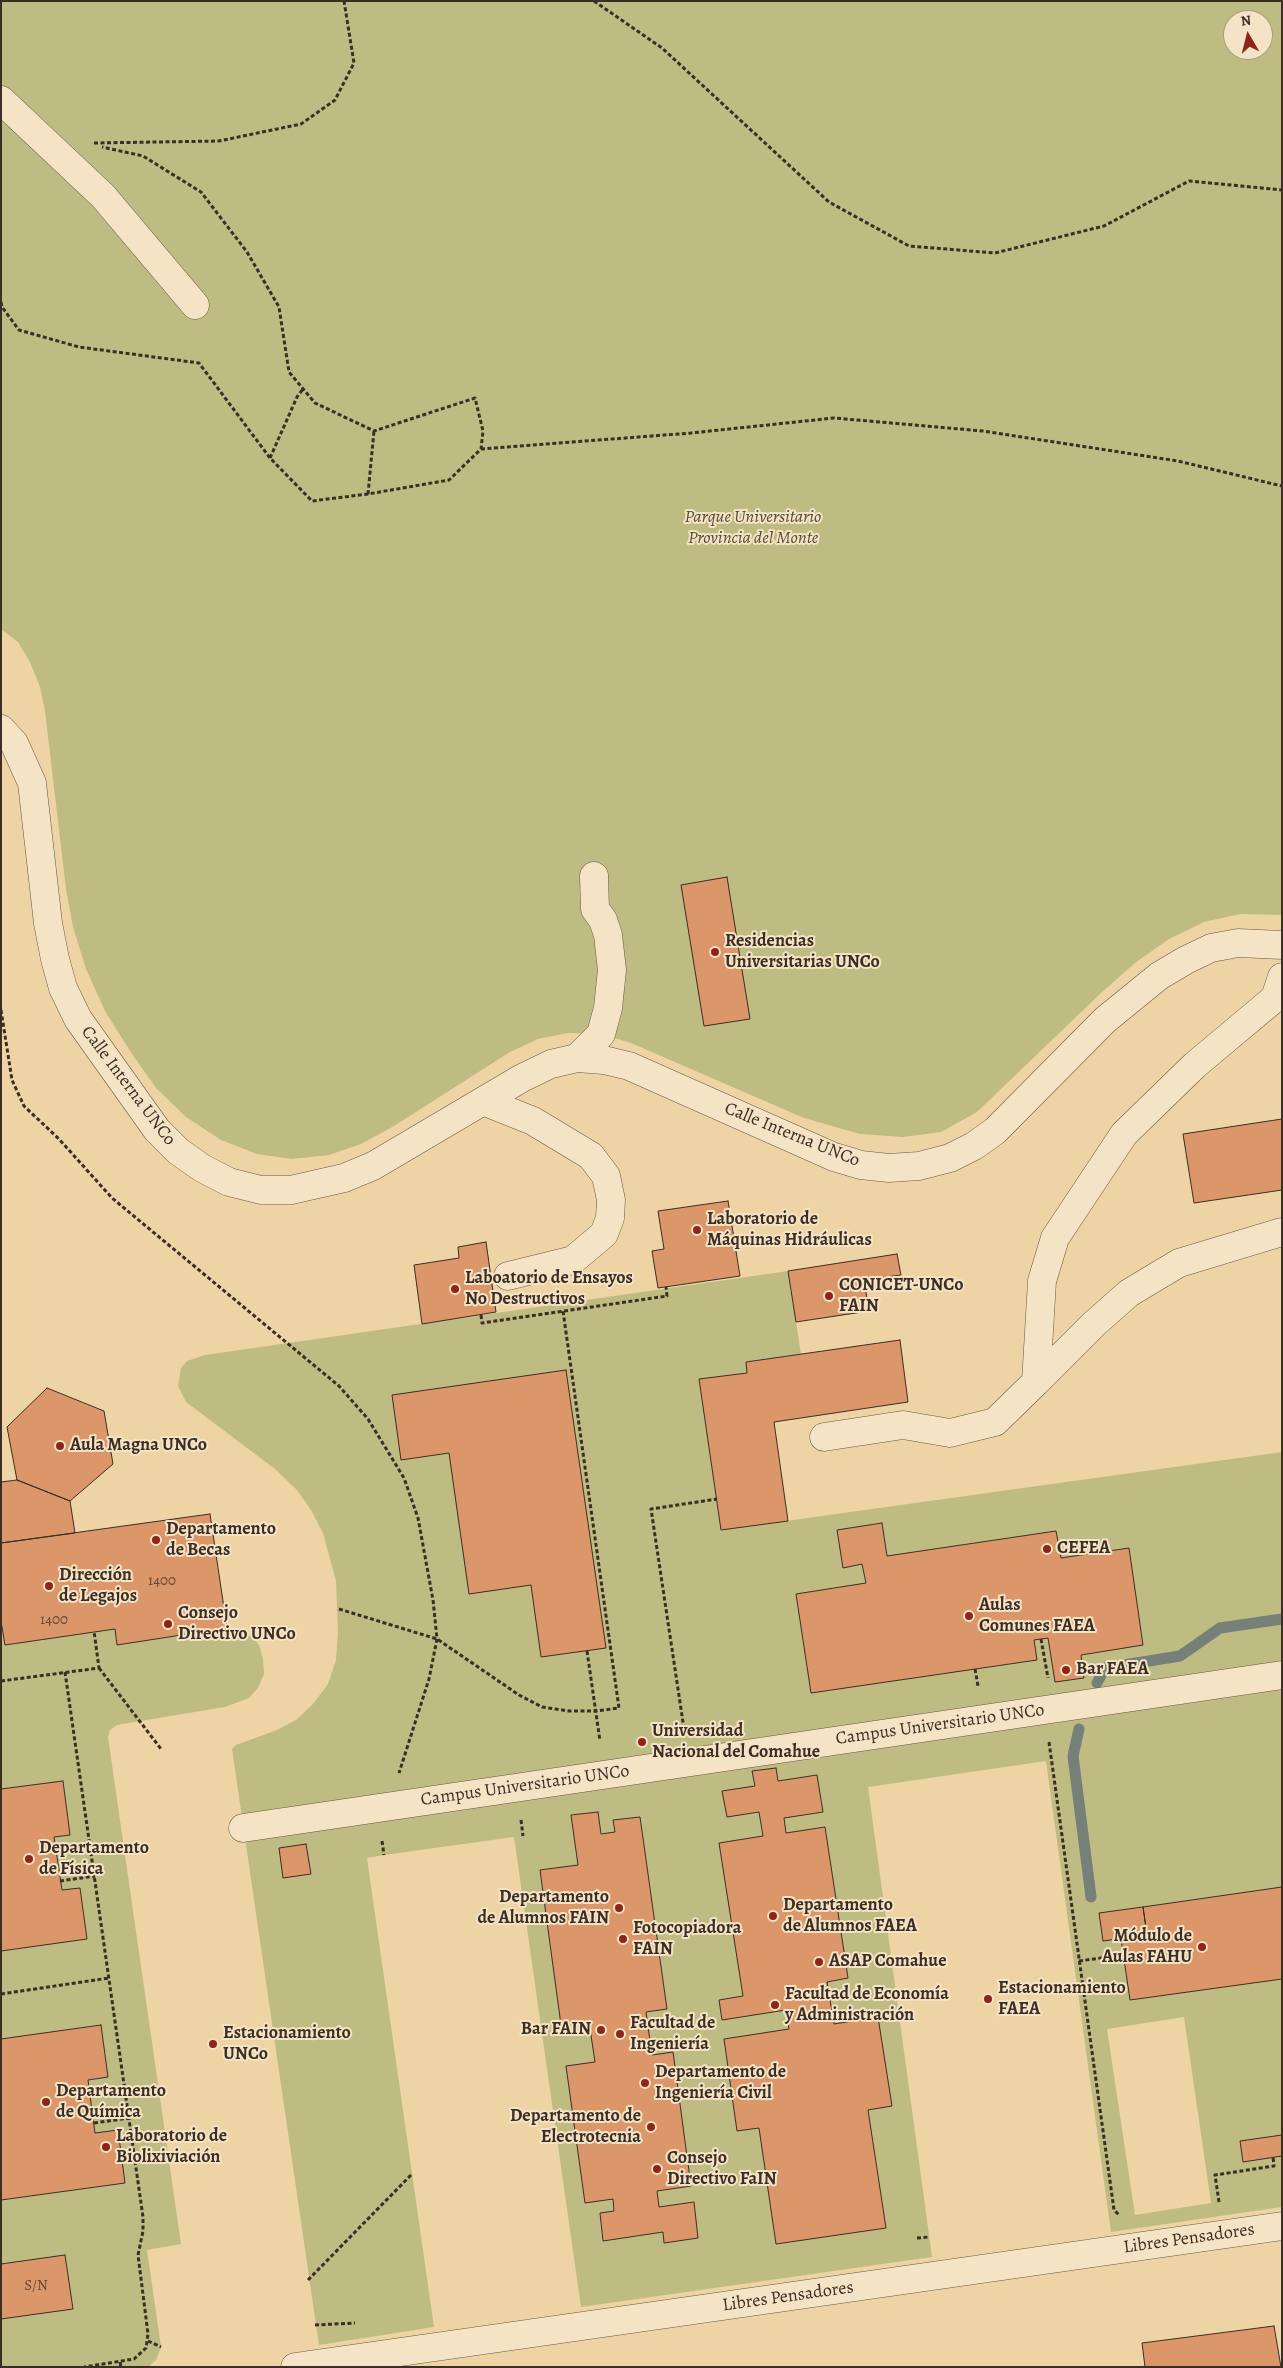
<!DOCTYPE html>
<meta charset="utf-8">
<style>
body{margin:0}
#map{position:relative;width:1283px;height:2368px;overflow:hidden;background:#eed4a5;font-family:Alegreya,serif}
canvas{display:block}
.frame{position:absolute;inset:0;border:2px solid #3c2d25;pointer-events:none}
.north{position:absolute;left:1223px;top:10px;width:50px;height:50px;box-sizing:border-box;background:#f4e3c4;border:1px solid #aa9a84;border-radius:50%;rotate:352deg;font-size:14px;font-weight:700;line-height:20px;text-align:center;color:#3c2d25}
.north::after{content:'';display:block;margin:auto;width:18px;height:22px;background:#8f2418;clip-path:polygon(50% 0,100% 100%,50% 72%,0 100%)}
</style>
<div id="map">
<canvas width="1283" height="2368"></canvas>
<div class="frame"></div>
<div class="north">N</div>
</div>
<script>
const g = document.querySelector('canvas').getContext('2d');
g.lineJoin = 'round';
function fill(path, color) {
  g.fillStyle = color;
  g.fill(path, 'evenodd');
}
function poly(rows) {
  const path = new Path2D();
  for (const r of rows) {
    path.moveTo(r[0], r[1]);
    for (let i = 2; i < r.length; i += 2) path.lineTo(r[i], r[i + 1]);
  }
  return path;
}
function stroke(path, color, width, dash) {
  g.strokeStyle = color;
  g.lineWidth = width;
  g.lineCap = dash ? 'butt' : 'round';
  g.setLineDash(dash || []);
  g.stroke(path);
}
function label(font, color, halo, rows, align = 'center') {
  g.font = font + ' Alegreya,serif';
  g.lineWidth = 4;
  g.setLineDash([]);
  g.textBaseline = 'middle';
  g.strokeStyle = halo;
  g.fillStyle = color;
  for (const [text, x, y, turn = 0] of rows) {
    g.save();
    g.translate(x, y);
    g.rotate((+turn || 0) * Math.PI / 180);
    g.textAlign = isNaN(turn) ? turn : align;
    if (halo) g.strokeText(text, 0, 0);
    g.fillText(text, 0, 0);
    g.restore();
  }
}
const green = poly([
 [1,1,1282,1,1282,915,1240,914,1204,922,1169,939,1135,963,1101,993,977,1112,941,1132,903,1137,860,1134,804,1118,631,1043,601,1034,568,1033,538,1039,510,1052,394,1126,361,1144,329,1155,292,1159,257,1154,221,1140,186,1117,156,1088,130,1051,105,1011,86,969,73,927,66,889,45,711,40,687,30,662,18,642,1,629],
 [1233,20,1263,20,1263,50,1233,50],
 [788,1271,801,1354,746,1362,747,1373,699,1380,721,1530,1282,1452,1282,1887,1143,1907,1147,1935,1121,1939,1130,2000,1282,1979,1282,2135,1240,2141,1282,2156,1282,2207,1111,2232,1046,1761,868,1787,932,2257,581,2307,514,1837,384,1855,367,1858,434,2327,319,2345,232,1749,236,1745,277,1730,296,1720,313,1704,328,1684,336,1660,338,1633,336,1581,323,1533,311,1510,297,1490,275,1469,186,1402,178,1386,181,1368,187,1361,205,1355],
 [882,1523,887,1556,1056,1531,1061,1558,1128,1548,1143,1645,1081,1655,1084,1678,1055,1682,1048,1638,1034,1640,1037,1660,811,1693,796,1594,866,1583,862,1564,843,1567,837,1530],
 [776,1768,778,1781,817,1775,822,1812,784,1818,786,1833,825,1827,848,1978,827,1982,834,2024,878,2017,868,2110,886,2228,776,2244,759,2128,737,2130,724,2039,789,2029,786,2010,722,2020,719,2000,743,1996,719,1843,763,1836,759,1812,727,1817,723,1792,755,1786,752,1771],
 [598,1812,601,1834,615,1832,614,1820,640,1817,667,2009,646,2012,652,2055,673,2053,691,2186,657,2191,659,2207,694,2202,698,2238,664,2242,663,2232,603,2241,600,2213,614,2211,613,2199,585,2202,566,2066,595,2062,589,2022,561,2025,540,1870,578,1865,571,1815],
 [1184,2017,1211,2203,1135,2215,1107,2029],
 [1,1621,5,1645,115,1629,118,1645,227,1628,252,1636,259,1645,263,1659,264,1674,258,1688,249,1698,225,1707,117,1725,110,1730,108,1737,181,2244,147,2250,161,2347,156,2360,148,2367,1,2367,1,2200,125,2183,95,2133,88,2080,108,2077,101,2025,1,2039,1,1951,87,1939,80,1888,62,1890,54,1837,70,1835,63,1781,1,1789]
]);
const stream = poly([
 [1097,1683,1105,1668,1180,1656,1220,1628,1282,1619],
 [1079,1729,1073,1756,1091,1897]
]);
const building = poly([
 [727,877,750,1019,704,1026,681,885,727,877],
 [1282,1119,1282,1190,1194,1203,1183,1134,1282,1119],
 [728,1201,740,1276,658,1288,652,1251,664,1249,658,1211,728,1201],
 [486,1242,496,1312,422,1324,414,1265,459,1258,458,1247,486,1242],
 [897,1254,901,1275,864,1280,869,1311,796,1322,788,1271,897,1254],
 [900,1340,908,1402,774,1422,788,1521,721,1530,699,1379,747,1373,746,1362,900,1340],
 [566,1370,606,1648,541,1657,531,1585,469,1594,449,1453,401,1460,392,1395,566,1370],
 [47,1388,104,1411,113,1464,70,1501,17,1480,7,1427,47,1388],
 [17,1480,70,1501,75,1533,1,1543,1,1482,17,1480],
 [210,1514,227,1628,117,1645,115,1629,5,1645,1,1621,1,1543,210,1514],
 [882,1523,887,1556,1056,1531,1061,1558,1129,1548,1143,1645,1081,1655,1084,1678,1055,1682,1048,1638,1034,1640,1037,1660,811,1693,796,1594,866,1583,862,1564,843,1568,837,1530,882,1523],
 [776,1768,778,1781,817,1775,823,1812,784,1818,786,1833,825,1827,848,1978,827,1982,834,2024,878,2017,892,2106,868,2110,886,2228,776,2244,759,2128,737,2131,724,2039,789,2029,786,2010,722,2020,719,2000,743,1996,719,1843,763,1836,759,1812,727,1817,722,1791,755,1786,752,1771,776,1768],
 [63,1781,70,1835,54,1837,62,1890,80,1888,87,1939,1,1951,1,1789,63,1781],
 [598,1812,601,1834,615,1832,613,1820,640,1817,667,2009,646,2012,652,2055,673,2052,691,2186,657,2191,659,2207,694,2202,698,2238,664,2243,663,2232,603,2241,600,2213,614,2211,613,2199,585,2203,566,2066,595,2062,589,2022,561,2025,540,1870,578,1865,571,1815,598,1812],
 [306,1844,311,1874,283,1878,279,1848,306,1844],
 [1282,1887,1282,1979,1130,2000,1121,1939,1147,1935,1143,1907,1282,1887],
 [1143,1907,1147,1935,1103,1941,1099,1913,1143,1907],
 [101,2025,108,2077,88,2080,95,2133,118,2130,125,2183,1,2200,1,2039,101,2025],
 [1282,2135,1282,2156,1243,2162,1240,2141,1282,2135],
 [65,2255,73,2309,1,2319,1,2264,65,2255],
 [1274,2326,1281,2367,1145,2367,1142,2343,1274,2326]
]);
const path = poly([
 [594,1,662,48,829,202,909,246,995,253,1104,226,1189,181,1282,190],
 [94,143,219,141,301,124,335,100,354,63,344,1],
 [1,302,2,307,19,330,79,347,199,363,270,458,312,501,368,494,449,480,481,449,483,431,475,398,374,431,315,403,289,372,279,307,247,252,201,192,143,156,102,147],
 [481,449,691,433,834,418,983,431,1178,461,1282,486],
 [270,458,297,397,303,389],
 [368,494,374,431],
 [1,1010,12,1080,24,1106,59,1139,112,1198,339,1386,368,1419,404,1478,418,1518,433,1600,437,1639,429,1679,399,1773],
 [481,1315,482,1323,667,1296,666,1287],
 [339,1609,437,1639,519,1695,542,1707,569,1711,596,1711,619,1708,563,1311],
 [1041,1639,1048,1678],
 [587,1651,600,1741],
 [99,1668,161,1749],
 [975,1669,978,1686],
 [65,1672,143,2217,143,2231,138,2255,148,2334,146,2348,134,2359,84,2367],
 [1,1681,99,1668,94,1631],
 [684,1729,651,1509,717,1499],
 [1049,1742,1114,2210,1120,2216],
 [521,1820,523,1836],
 [382,1841,384,1855],
 [91,1849,123,1844],
 [60,1881,95,1876],
 [1079,1961,1123,1955],
 [1,1994,109,1978],
 [94,2123,129,2118],
 [1219,2202,1215,2175,1274,2166,1273,2157],
 [917,2238,929,2237],
 [308,2280,412,2174],
 [315,2325,355,2323],
 [148,2341,161,2347],
 [120,2362,121,2367]
]);
const minor = poly([
 [1,100,103,196,195,305],
 [1,729,14,743,32,783,48,923,55,959,63,988,78,1019,157,1130,178,1151,202,1168,229,1182,261,1190,291,1190,344,1178,373,1166,522,1078,551,1064,577,1058,604,1060,629,1066,834,1157,861,1165,889,1168,919,1166,950,1158,974,1146,995,1131,1105,1020,1159,976,1186,960,1211,948,1238,943,1282,945],
 [577,1058,601,1034,608,1008,612,970,608,935,603,920,595,909,594,876],
 [483,1101,533,1121,591,1156,606,1176,611,1200,610,1218,604,1234,573,1260,508,1276],
 [1036,1382,1094,1324,1129,1293,1179,1263,1282,1232],
 [824,1437,903,1425,950,1433,995,1422,1036,1382,1042,1281,1055,1238,1124,1134,1195,1065,1275,998,1282,977],
 [243,1828,1282,1675],
 [295,2367,1282,2226]
]);
const markers = [
 [715,952,5,"#8f2418"],
 [697,1230,5,"#8f2418"],
 [455,1289,5,"#8f2418"],
 [829,1296,5,"#8f2418"],
 [60,1446,5,"#8f2418"],
 [156,1540,5,"#8f2418"],
 [1047,1549,5,"#8f2418"],
 [49,1586,5,"#8f2418"],
 [969,1616,5,"#8f2418"],
 [168,1624,5,"#8f2418"],
 [1066,1670,5,"#8f2418"],
 [642,1742,5,"#8f2418"],
 [29,1859,5,"#8f2418"],
 [619,1908,5,"#8f2418"],
 [773,1916,5,"#8f2418"],
 [623,1939,5,"#8f2418"],
 [1202,1947,5,"#8f2418"],
 [819,1962,5,"#8f2418"],
 [988,1999,5,"#8f2418"],
 [775,2005,5,"#8f2418"],
 [601,2030,5,"#8f2418"],
 [620,2034,5,"#8f2418"],
 [213,2044,5,"#8f2418"],
 [645,2083,5,"#8f2418"],
 [46,2102,5,"#8f2418"],
 [651,2127,5,"#8f2418"],
 [106,2147,5,"#8f2418"],
 [657,2169,5,"#8f2418"]
];
const numberNames = [
 ["1400",162,1581],
 ["1400",54,1620],
 ["S/N",36,2286]
];
const parkNames = [
 ["Parque Universitario",753,518],
 ["Provincia del Monte",753,539]
];
const poiNames = [
 ["Residencias",725,942],
 ["Universitarias UNCo",725,963],
 ["Laboratorio de",707,1220],
 ["Máquinas Hidráulicas",707,1241],
 ["Laboatorio de Ensayos",465,1279],
 ["No Destructivos",465,1300],
 ["CONICET-UNCo",839,1286],
 ["FAIN",839,1307],
 ["Aula Magna UNCo",70,1446],
 ["Departamento",166,1530],
 ["de Becas",166,1551],
 ["CEFEA",1057,1549],
 ["Dirección",59,1576],
 ["de Legajos",59,1597],
 ["Aulas",979,1606],
 ["Comunes FAEA",979,1627],
 ["Consejo",178,1614],
 ["Directivo UNCo",178,1635],
 ["Bar FAEA",1076,1670],
 ["Universidad",652,1732],
 ["Nacional del Comahue",652,1753],
 ["Departamento",39,1849],
 ["de Física",39,1870],
 ["Departamento",609,1898,"right"],
 ["de Alumnos FAIN",609,1919,"right"],
 ["Departamento",783,1906],
 ["de Alumnos FAEA",783,1927],
 ["Fotocopiadora",633,1929],
 ["FAIN",633,1950],
 ["Módulo de",1192,1937,"right"],
 ["Aulas FAHU",1192,1958,"right"],
 ["ASAP Comahue",829,1962],
 ["Estacionamiento",998,1989],
 ["FAEA",998,2010],
 ["Facultad de Economía",785,1995],
 ["y Administración",785,2016],
 ["Facultad de",630,2024],
 ["Ingeniería",630,2045],
 ["Bar FAIN",591,2030,"right"],
 ["Estacionamiento",223,2034],
 ["UNCo",223,2055],
 ["Departamento de",655,2073],
 ["Ingeniería Civil",655,2094],
 ["Departamento",56,2092],
 ["de Química",56,2113],
 ["Departamento de",641,2117,"right"],
 ["Electrotecnia",641,2138,"right"],
 ["Laboratorio de",116,2137],
 ["Biolixiviación",116,2158],
 ["Consejo",667,2159],
 ["Directivo FaIN",667,2180]
];
const streetNames = [
 ["Calle Interna UNCo",128,1086,53],
 ["Calle Interna UNCo",792,1135,22],
 ["Campus Universitario UNCo",940,1725,-8],
 ["Campus Universitario UNCo",525,1786,-8],
 ["Libres Pensadores",1189,2239,-8],
 ["Libres Pensadores",788,2297,-8]
];
fill(green, '#bebb83');
stroke(stream, '#767f78', 11);
fill(building, '#db966a');
stroke(building, '#3c2d25', 1);
stroke(minor, '#685745', 29);
stroke(path, '#3c2d25', 3, [4, 2.5]);
stroke(minor, '#f4e3c4', 28);
for (const [x, y, r, color] of markers) {
  const dot = new Path2D();
  dot.arc(x, y, r, 0, 2 * Math.PI);
  g.fillStyle = color;
  g.fill(dot);
  stroke(dot, '#f4e3c4', 2);
}
label('15px', '#644736', null, numberNames);
label('italic 18px', '#564938', '#f4e3c4', parkNames);
label('bold 18px', '#3c2d25', '#f4e3c4', poiNames, 'left');
label('18px', '#3c2d25', '#f4e3c4', streetNames);
</script>
